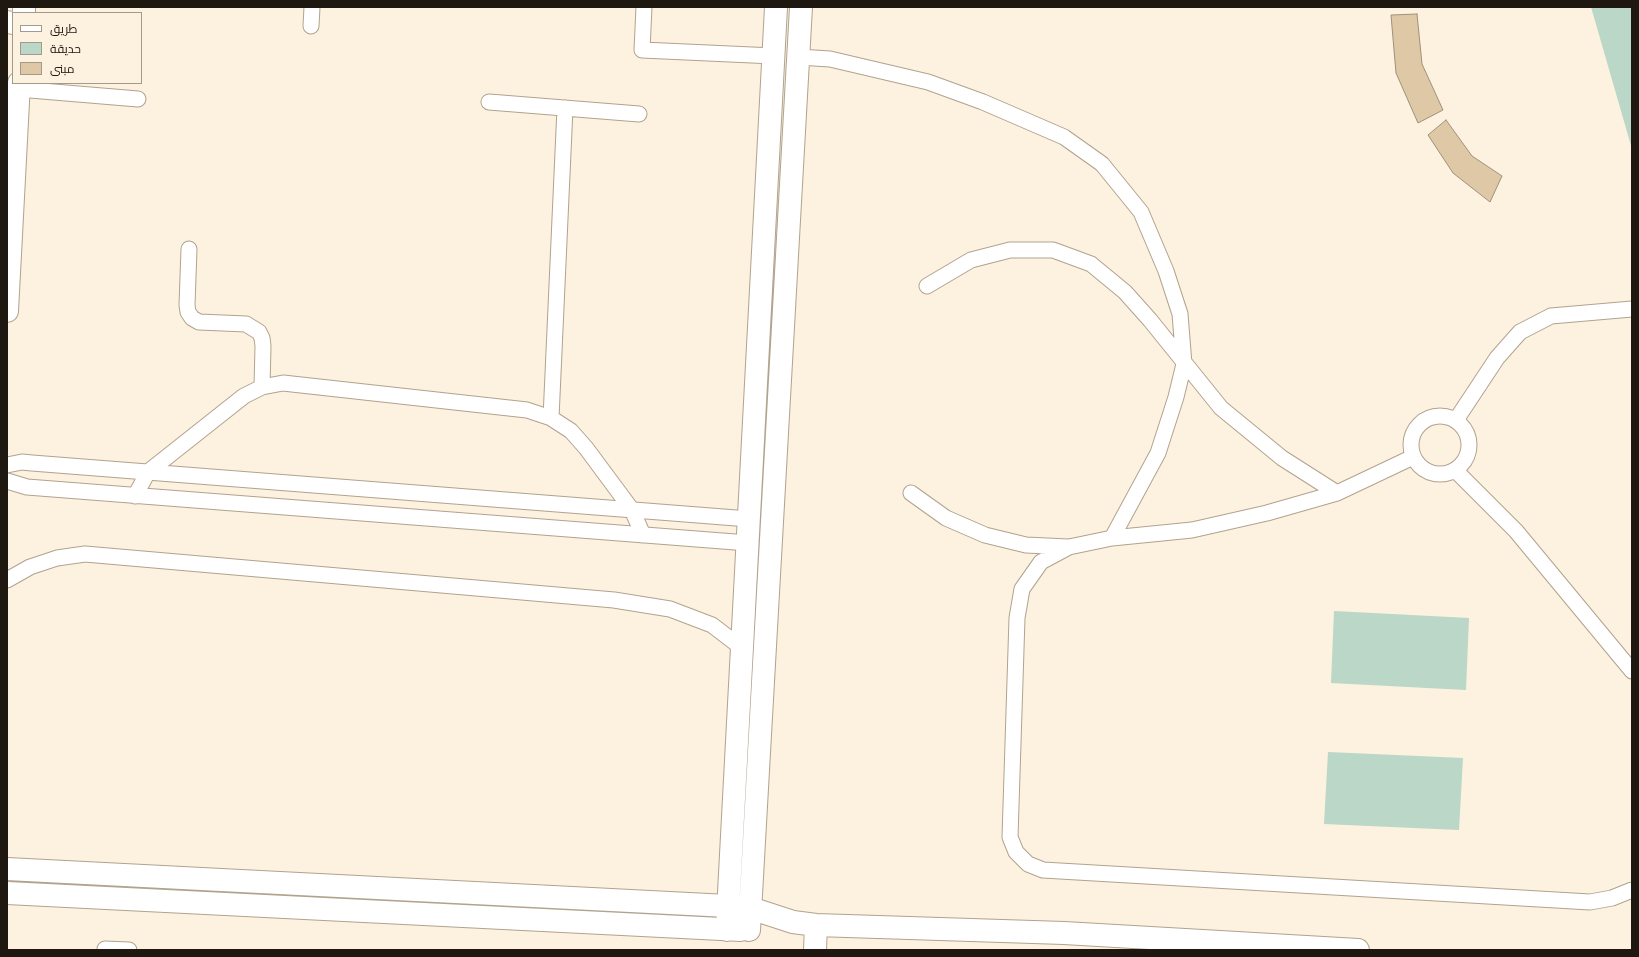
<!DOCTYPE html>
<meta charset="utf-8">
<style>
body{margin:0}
#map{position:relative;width:1639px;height:957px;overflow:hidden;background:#fdf1df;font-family:"Titillium Web",Cairo,sans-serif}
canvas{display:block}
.frame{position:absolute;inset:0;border:8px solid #1e1810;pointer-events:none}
.legend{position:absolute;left:12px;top:12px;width:130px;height:72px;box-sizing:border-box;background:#fdf1df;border:1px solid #a49a8c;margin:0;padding:5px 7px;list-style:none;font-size:12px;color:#1e1810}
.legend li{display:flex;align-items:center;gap:8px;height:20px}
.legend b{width:20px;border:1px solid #a49a8c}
</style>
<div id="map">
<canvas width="1639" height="957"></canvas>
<div class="frame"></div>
<ul class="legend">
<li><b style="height:5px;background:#fff"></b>طريق</li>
<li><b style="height:11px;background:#bad7c7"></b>حديقة</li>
<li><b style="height:11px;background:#dfc8a6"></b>مبنى</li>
</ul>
</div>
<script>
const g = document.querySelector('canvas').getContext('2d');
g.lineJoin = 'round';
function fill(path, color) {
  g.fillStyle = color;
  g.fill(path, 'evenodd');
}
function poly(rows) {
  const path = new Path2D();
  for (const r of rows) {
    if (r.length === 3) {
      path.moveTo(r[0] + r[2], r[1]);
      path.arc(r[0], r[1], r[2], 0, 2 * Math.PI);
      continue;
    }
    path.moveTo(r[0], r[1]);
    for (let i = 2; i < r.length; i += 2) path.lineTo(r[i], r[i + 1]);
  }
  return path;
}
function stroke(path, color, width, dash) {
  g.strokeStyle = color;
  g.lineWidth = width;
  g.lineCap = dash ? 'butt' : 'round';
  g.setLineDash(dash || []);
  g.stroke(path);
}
const green = poly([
 [1591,7,1632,7,1632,149],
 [1334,611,1469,618,1466,690,1331,683],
 [1328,752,1463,758,1459,830,1324,824]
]);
const building = poly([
 [1417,14,1422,64,1443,110,1418,123,1396,73,1391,15,1417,14],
 [1446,120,1472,156,1502,176,1490,202,1453,173,1428,135,1446,120]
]);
const lane = poly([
 [644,7,642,50,774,56],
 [311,26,312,7],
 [798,57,830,59,928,82,983,102,1064,137,1102,164,1141,212,1166,271,1180,314,1184,364,1176,397,1158,453,1112,538],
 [18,89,138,99],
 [489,102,639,114],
 [189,249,187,305,188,312,192,318,199,322,246,324,259,332,262,338,263,346,262,387],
 [927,286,971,260,1010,250,1053,250,1091,264,1125,292,1150,320,1221,408,1282,458,1337,493],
 [1440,445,29],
 [551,418,565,108],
 [1456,420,1497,358,1520,332,1551,316,1632,309],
 [1413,457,1337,493,1267,513,1192,530,1112,538,1069,547,1041,562,1022,589,1017,618,1010,837,1016,852,1028,864,1043,870,1590,902,1612,898,1632,890],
 [7,465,22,462,32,463,749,519],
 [1455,470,1516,531,1632,671],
 [7,481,27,487,748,543],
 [911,493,946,518,985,535,1026,545,1068,547],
 [135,496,148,472,244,396,262,387,283,383,527,410,551,418,571,431,586,448,632,510,643,535],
 [7,580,30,567,57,558,85,554,614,600,670,609,712,625,742,648],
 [105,950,105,949,129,950]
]);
const street = poly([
 [24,13,24,7],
 [7,22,13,23],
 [7,311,19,83],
 [7,869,728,906,750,908,793,922,816,925,1064,933,1358,950],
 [7,893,741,930],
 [727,930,776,7],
 [749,930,801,7],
 [815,950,816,925]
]);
fill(green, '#bad7c7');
fill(building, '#dfc8a6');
stroke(building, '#9e907b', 1);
stroke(lane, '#b1a38e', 17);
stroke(street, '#b1a38e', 24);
stroke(lane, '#fff', 15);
stroke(street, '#fff', 22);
</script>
